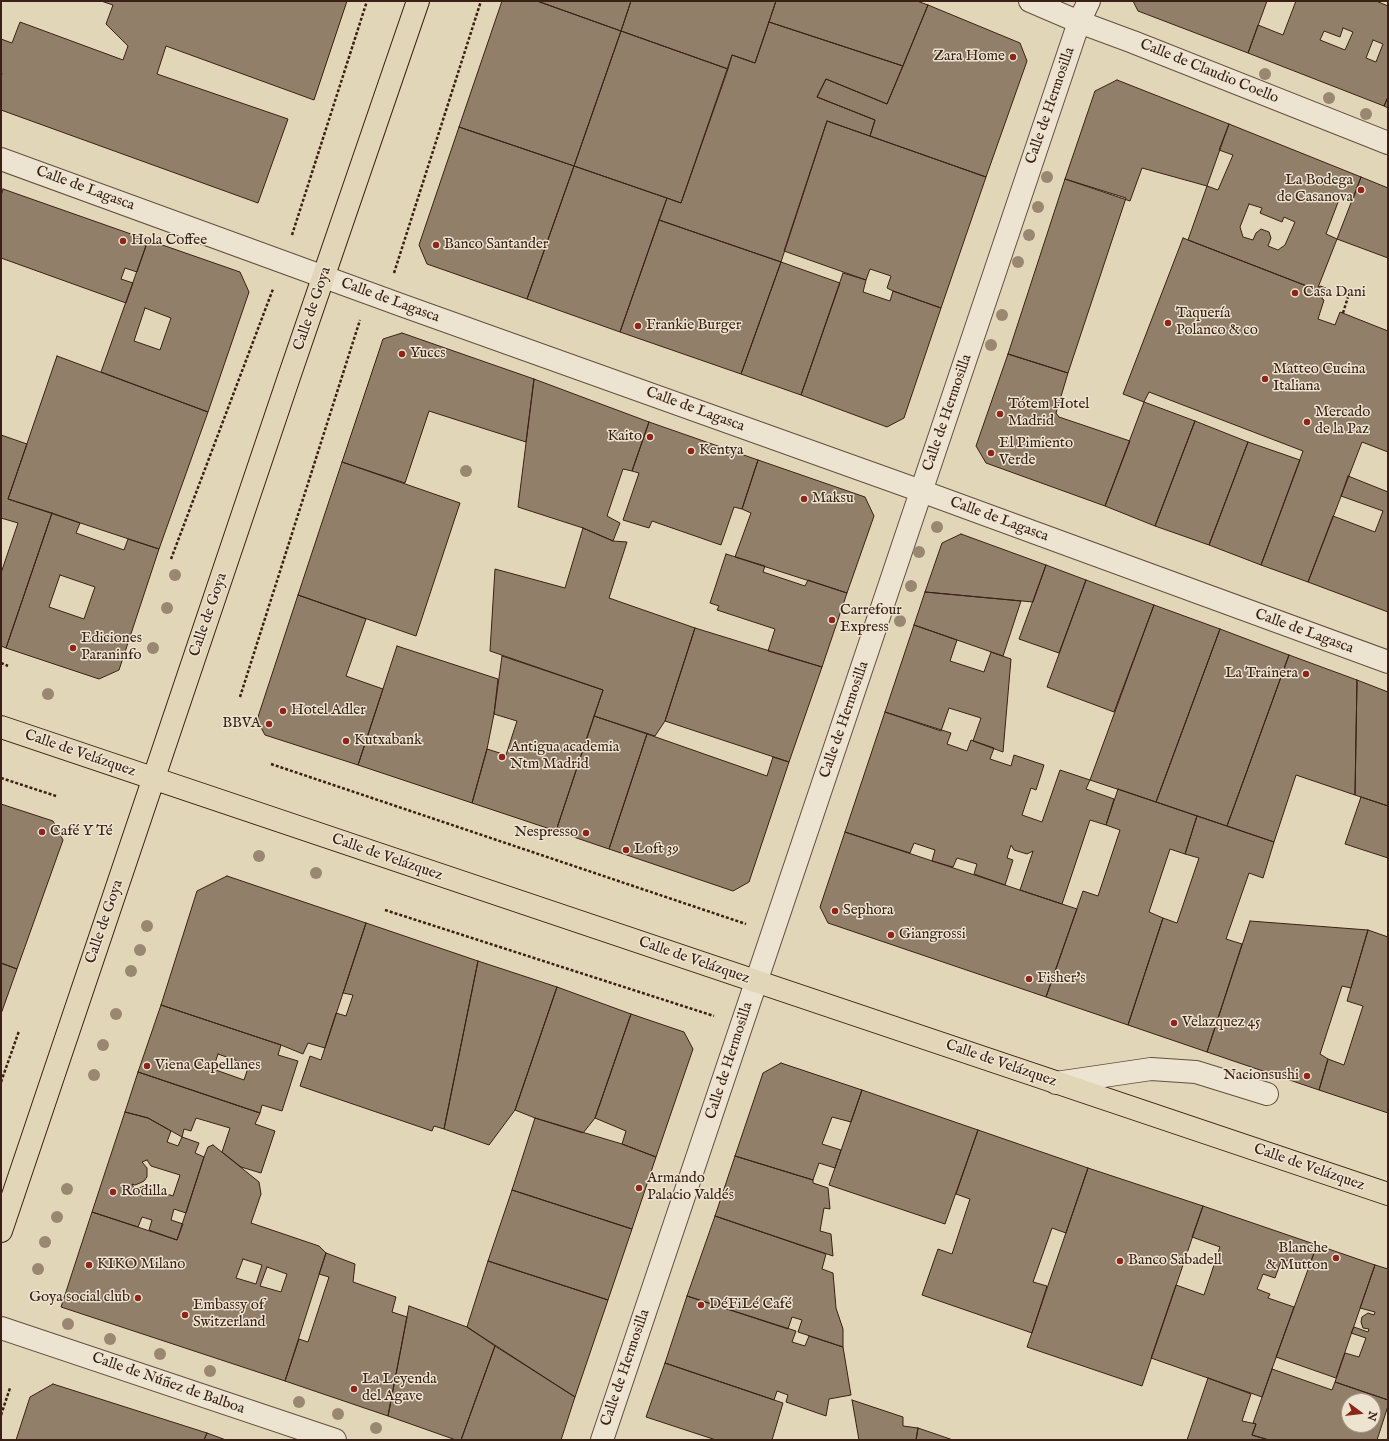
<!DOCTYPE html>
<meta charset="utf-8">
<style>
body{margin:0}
#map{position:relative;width:1389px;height:1441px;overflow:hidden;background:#e2d6b8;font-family:"IM FELL English",serif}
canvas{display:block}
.frame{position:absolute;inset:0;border:2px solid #3b2015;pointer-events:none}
.north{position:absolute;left:1341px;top:1393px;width:40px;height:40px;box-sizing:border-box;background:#ece4d1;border:1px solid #a59686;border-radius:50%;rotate:105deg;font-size:11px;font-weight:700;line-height:16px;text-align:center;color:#3b2015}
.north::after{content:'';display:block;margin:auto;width:14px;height:18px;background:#8f2418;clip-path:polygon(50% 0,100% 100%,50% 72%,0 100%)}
</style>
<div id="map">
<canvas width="1389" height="1441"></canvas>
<div class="frame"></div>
<div class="north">N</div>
</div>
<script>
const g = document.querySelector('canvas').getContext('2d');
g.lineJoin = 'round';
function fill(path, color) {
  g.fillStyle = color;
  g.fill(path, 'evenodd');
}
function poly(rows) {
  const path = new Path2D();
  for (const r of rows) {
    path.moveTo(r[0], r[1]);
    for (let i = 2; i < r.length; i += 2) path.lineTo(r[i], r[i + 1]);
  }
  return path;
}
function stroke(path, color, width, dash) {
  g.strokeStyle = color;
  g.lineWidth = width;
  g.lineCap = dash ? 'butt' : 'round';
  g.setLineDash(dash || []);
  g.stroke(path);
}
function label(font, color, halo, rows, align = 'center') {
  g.font = font + ' "IM FELL English",serif';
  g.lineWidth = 3;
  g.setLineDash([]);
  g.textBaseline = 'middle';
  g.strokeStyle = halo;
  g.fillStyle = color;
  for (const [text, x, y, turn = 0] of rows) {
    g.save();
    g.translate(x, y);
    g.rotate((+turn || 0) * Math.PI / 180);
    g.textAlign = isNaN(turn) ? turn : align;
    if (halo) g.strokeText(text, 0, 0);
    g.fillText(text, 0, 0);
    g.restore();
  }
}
const building = poly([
 [101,1,347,1,314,100,166,46,157,74,288,119,258,203,1,110,1,77,2,73,1,73,1,39,12,43,20,22,123,60,128,46,106,24,113,5,101,1],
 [502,1,537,1,621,31,574,166,459,127,502,1],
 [537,1,631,1,621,31,537,1],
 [631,1,776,1,755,63,732,55,728,69,621,31,631,1],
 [776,1,917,1,928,5,903,66,769,22,776,1],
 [1133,1,1267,1,1248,53,1138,11,1133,1],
 [1296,1,1376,1,1388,6,1388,97,1384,106,1248,53,1258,25,1283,35,1296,1],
 [1343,28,1353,32,1345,50,1320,40,1324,31,1340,37,1343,28],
 [1373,40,1383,44,1376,62,1366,58,1373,40],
 [928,5,1020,43,1027,61,986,177,870,136,875,120,817,97,826,79,887,104,928,5],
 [769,22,903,66,887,104,826,79,817,97,875,120,870,136,827,121,781,262,659,220,667,198,681,203,732,55,755,63,769,22],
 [621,31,728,69,681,203,574,166,621,31],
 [1117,80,1229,124,1207,186,1142,168,1130,201,1065,179,1095,91,1117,80],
 [1388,97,1388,108,1384,106,1388,97],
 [827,121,986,177,941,308,893,291,887,288,891,276,870,269,866,280,784,251,827,121],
 [1229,124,1361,177,1352,202,1340,197,1326,234,1337,239,1317,290,1188,240,1207,186,1218,190,1233,155,1219,150,1229,124],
 [1249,204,1262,208,1260,213,1282,222,1284,217,1295,222,1285,245,1278,250,1268,246,1271,238,1269,232,1261,229,1256,233,1253,240,1243,237,1240,227,1249,204],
 [459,127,574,166,527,299,427,264,419,245,459,127],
 [574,166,667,198,620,332,527,299,574,166],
 [1361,177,1388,188,1388,258,1337,239,1361,177],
 [1065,179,1126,198,1068,373,1008,354,1065,179],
 [3,189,148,240,137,272,125,268,121,279,133,283,126,303,1,258,1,196,3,189],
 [659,220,781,262,741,374,620,332,659,220],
 [1183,238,1317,290,1320,286,1326,288,1322,299,1324,300,1318,319,1335,325,1340,312,1388,331,1388,452,1362,442,1308,582,1261,565,1303,451,1149,392,1144,402,1123,394,1183,238],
 [148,240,240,272,249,292,208,412,101,372,148,240],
 [145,308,171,318,160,350,134,341,145,308],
 [781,262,840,283,801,395,741,374,781,262],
 [843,273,866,280,863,292,890,301,893,291,941,308,904,418,887,427,801,395,843,273],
 [402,333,534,379,526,442,429,411,405,483,342,462,383,339,402,333],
 [1008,354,1068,373,1056,413,1059,417,1130,441,1105,506,986,463,976,446,1008,354],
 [57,356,208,412,159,549,8,499,57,356],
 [534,379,649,422,632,471,623,469,607,516,620,523,613,541,583,528,518,507,534,379],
 [1144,402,1195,421,1155,526,1105,506,1144,402],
 [1195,421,1248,442,1209,545,1155,526,1195,421],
 [649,422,758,460,742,509,734,507,721,545,652,521,649,528,623,520,639,473,632,471,649,422],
 [1,435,27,444,8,499,52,513,6,648,1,646,1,573,18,523,1,518,1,435],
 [1248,442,1300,460,1261,565,1209,545,1248,442],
 [758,460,865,497,874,516,847,593,735,557,751,513,742,509,758,460],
 [342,462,460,503,416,636,298,595,342,462],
 [1348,476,1388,492,1388,612,1308,582,1333,516,1375,532,1383,511,1341,496,1348,476],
 [52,513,80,523,76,533,124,550,128,539,159,549,119,670,99,679,6,648,52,513],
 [60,575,95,587,84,619,49,607,60,575],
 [583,528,613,541,627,542,609,598,695,628,665,721,655,736,594,716,603,690,490,651,495,569,565,588,583,528],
 [961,534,1046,565,1033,602,925,592,942,543,961,534],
 [726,554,765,566,763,572,805,586,808,580,847,593,822,667,768,651,775,629,717,610,719,606,710,603,726,554],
 [1046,565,1086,580,1059,653,1019,639,1046,565],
 [1086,580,1154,605,1114,712,1047,687,1086,580],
 [925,592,1021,601,1003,656,914,625,925,592],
 [298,595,366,619,346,676,383,689,358,765,265,735,257,720,298,595],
 [1154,605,1220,629,1156,802,1090,780,1154,605],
 [914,625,957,640,950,661,984,672,991,652,1011,659,1003,752,973,741,981,718,949,708,941,731,885,712,914,625],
 [695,628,822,667,789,762,665,721,695,628],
 [1220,629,1289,655,1227,826,1156,802,1220,629],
 [397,646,498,679,494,714,487,749,472,803,358,765,397,646],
 [1289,655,1357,680,1355,795,1296,775,1274,842,1227,826,1289,655],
 [502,656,603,690,556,831,472,803,487,749,506,755,517,721,494,714,502,656],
 [1357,680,1388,692,1388,806,1355,795,1357,680],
 [885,712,951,733,947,744,967,751,971,740,994,748,990,759,1011,766,1014,755,1044,765,1036,790,1031,788,1022,815,1042,822,1060,770,1090,780,1086,789,1114,799,1106,825,1090,820,1062,904,1020,890,1033,851,1027,854,1014,850,1011,845,1007,858,1013,860,1005,885,974,874,977,864,957,858,953,867,932,861,935,850,914,843,910,853,845,832,885,712],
 [594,716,647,734,609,849,556,831,594,716],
 [647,734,767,776,773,757,789,762,749,882,733,891,609,849,647,734],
 [1118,789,1197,816,1185,854,1170,849,1149,912,1163,918,1128,1025,1046,997,1083,891,1098,896,1120,830,1106,825,1118,789],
 [1361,797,1388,806,1388,858,1345,844,1361,797],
 [1,804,53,821,63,840,17,969,1,963,1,804],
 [1197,816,1274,842,1263,878,1249,873,1226,939,1242,944,1207,1052,1128,1025,1163,918,1177,923,1199,858,1185,854,1197,816],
 [845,832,1077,909,1046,997,828,923,820,907,845,832],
 [227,876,366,923,325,1048,308,1043,303,1054,281,1045,161,1005,197,891,227,876],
 [1250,921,1368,930,1351,988,1342,986,1320,1054,1328,1059,1319,1090,1207,1052,1250,921],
 [366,923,478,961,444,1129,434,1126,432,1131,300,1086,310,1056,321,1060,336,1013,346,1016,353,995,343,993,366,923],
 [1368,930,1388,937,1388,1113,1319,1090,1328,1059,1344,1065,1363,1006,1347,1001,1368,930],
 [478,961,557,987,515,1110,489,1145,444,1129,478,961],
 [1,963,17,969,1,1014,1,963],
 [557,987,631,1014,595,1118,583,1133,535,1118,515,1110,557,987],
 [161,1005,281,1045,278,1055,298,1061,282,1111,262,1105,260,1113,138,1072,161,1005],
 [218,1054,249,1065,244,1080,213,1069,218,1054],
 [631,1014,684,1032,693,1049,656,1157,622,1144,626,1131,595,1118,631,1014],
 [781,1063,862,1090,851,1122,832,1117,822,1144,841,1150,835,1168,819,1163,813,1180,735,1156,763,1073,781,1063],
 [138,1072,260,1113,255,1124,275,1131,261,1173,241,1167,222,1152,230,1128,196,1118,191,1131,184,1129,182,1137,148,1118,125,1112,138,1072],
 [862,1090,978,1130,945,1224,829,1185,862,1090],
 [125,1112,148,1118,171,1131,167,1142,178,1146,182,1137,199,1143,195,1153,204,1157,186,1213,174,1209,171,1220,183,1224,177,1240,149,1230,152,1220,142,1217,138,1227,92,1212,125,1112],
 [147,1160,151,1166,180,1175,173,1196,144,1186,135,1190,132,1184,135,1185,140,1183,144,1181,147,1177,147,1168,142,1162,147,1160],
 [535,1118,622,1144,656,1157,632,1229,512,1190,535,1118],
 [978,1130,1088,1168,1066,1233,1052,1228,1033,1282,1047,1286,1032,1333,922,1295,938,1249,952,1254,970,1199,956,1194,978,1130],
 [213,1145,259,1182,261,1194,251,1223,319,1246,326,1253,285,1381,61,1307,92,1212,177,1240,204,1157,208,1147,213,1145],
 [243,1259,262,1265,256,1284,236,1278,243,1259],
 [267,1267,287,1274,281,1292,260,1286,267,1267],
 [735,1156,813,1180,813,1183,828,1188,830,1209,824,1208,820,1231,831,1234,833,1256,715,1216,735,1156],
 [1088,1168,1203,1206,1142,1386,1027,1347,1088,1168],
 [512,1190,632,1229,608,1300,488,1261,512,1190],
 [1203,1206,1317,1245,1308,1269,1282,1259,1275,1278,1263,1274,1257,1289,1270,1294,1268,1298,1294,1307,1262,1397,1151,1358,1176,1285,1204,1295,1220,1247,1192,1237,1203,1206],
 [715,1216,826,1254,822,1269,833,1273,836,1308,843,1329,843,1347,798,1332,802,1320,792,1317,788,1329,687,1296,715,1216],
 [1317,1245,1375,1265,1336,1378,1276,1357,1317,1245],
 [326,1253,355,1264,353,1282,396,1297,392,1312,407,1317,388,1416,285,1381,299,1339,308,1342,329,1277,319,1274,326,1253],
 [488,1261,608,1300,575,1397,467,1327,488,1261],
 [1375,1265,1388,1269,1388,1400,1335,1382,1345,1353,1359,1357,1366,1338,1351,1333,1354,1327,1368,1332,1369,1329,1363,1328,1361,1322,1362,1317,1368,1313,1374,1315,1375,1312,1360,1308,1375,1265],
 [687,1296,796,1331,792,1342,805,1346,809,1336,843,1347,851,1395,829,1399,826,1416,786,1402,788,1395,777,1391,774,1400,665,1363,687,1296],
 [409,1306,467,1327,495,1346,461,1440,456,1440,388,1416,409,1306],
 [495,1346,575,1397,561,1440,461,1440,495,1346],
 [665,1363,783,1403,772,1440,716,1440,646,1417,665,1363],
 [1272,1369,1332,1390,1335,1382,1388,1400,1388,1406,1377,1440,1269,1440,1252,1435,1256,1424,1253,1423,1272,1369],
 [1349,1401,1373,1401,1373,1425,1349,1425,1349,1401],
 [1208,1378,1251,1394,1242,1421,1256,1424,1252,1435,1269,1440,1187,1440,1208,1378],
 [53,1384,207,1433,204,1440,16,1440,30,1397,53,1384],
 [852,1400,903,1417,903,1426,918,1428,916,1440,859,1440,852,1400],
 [918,1428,953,1440,916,1440,918,1428],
 [207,1433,226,1440,204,1440,207,1433]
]);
const path = poly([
 [292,235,367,1],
 [394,273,481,1],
 [1343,313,1348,297],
 [171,559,273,289],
 [1,663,8,666],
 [240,697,360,320],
 [271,764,746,924],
 [1,778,56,796],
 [385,910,714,1016],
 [1,1082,19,1031],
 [1,1415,10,1388]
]);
const minor = poly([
 [1030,1,1079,22,1133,42,1388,143],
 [1,159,401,305,921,491,1388,662],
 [1056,1083,1151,1069,1196,1072,1267,1094],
 [1,1328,335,1440],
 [602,1440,1079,22,1089,1]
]);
const major = poly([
 [1,727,1388,1194],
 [1,1231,289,377,418,1]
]);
const trees = [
 [1265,74],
 [1329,98],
 [1366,114],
 [1047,177],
 [1038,207],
 [1029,235],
 [1018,262],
 [1002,315],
 [991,345],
 [466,471],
 [937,527],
 [919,552],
 [175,575],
 [911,586],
 [167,608],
 [900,621],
 [153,648],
 [48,694],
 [259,856],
 [316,873],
 [147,926],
 [140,950],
 [131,971],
 [116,1014],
 [103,1045],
 [94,1075],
 [67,1189],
 [57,1217],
 [45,1242],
 [38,1269],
 [68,1324],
 [110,1339],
 [160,1354],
 [210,1371],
 [299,1402],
 [338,1414],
 [376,1428]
];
const markers = [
 [1013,57,4,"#8f2418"],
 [1361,190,4,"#8f2418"],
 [123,241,4,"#8f2418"],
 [436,245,4,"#8f2418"],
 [1295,293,4,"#8f2418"],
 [1168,323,4,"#8f2418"],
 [638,326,4,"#8f2418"],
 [402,354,4,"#8f2418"],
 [1265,379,4,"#8f2418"],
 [1000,414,4,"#8f2418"],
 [1307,422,4,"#8f2418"],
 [650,437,4,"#8f2418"],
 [691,451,4,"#8f2418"],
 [991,453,4,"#8f2418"],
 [804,499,4,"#8f2418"],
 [832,620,4,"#8f2418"],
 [73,648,4,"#8f2418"],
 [1306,674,4,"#8f2418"],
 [283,711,4,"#8f2418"],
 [269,724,4,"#8f2418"],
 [346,741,4,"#8f2418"],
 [502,757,4,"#8f2418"],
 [42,832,4,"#8f2418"],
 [586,833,4,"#8f2418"],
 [626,850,4,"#8f2418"],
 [835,911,4,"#8f2418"],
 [891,935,4,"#8f2418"],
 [1029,979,4,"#8f2418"],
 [1174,1023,4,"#8f2418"],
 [147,1066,4,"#8f2418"],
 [1307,1076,4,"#8f2418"],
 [639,1188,4,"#8f2418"],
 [113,1192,4,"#8f2418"],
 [1336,1258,4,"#8f2418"],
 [1120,1261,4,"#8f2418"],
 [89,1265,4,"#8f2418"],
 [138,1298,4,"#8f2418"],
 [701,1305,4,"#8f2418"],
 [185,1315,4,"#8f2418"],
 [354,1389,4,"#8f2418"]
];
const poiNames = [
 ["Zara Home",1005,57,"right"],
 ["La Bodega",1353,181,"right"],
 ["de Casanova",1353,198,"right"],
 ["Hola Coffee",131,241],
 ["Banco Santander",444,245],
 ["Casa Dani",1303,293],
 ["Taquería",1176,314],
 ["Polanco & co",1176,331],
 ["Frankie Burger",646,326],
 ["Yuccs",410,354],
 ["Matteo Cucina",1273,370],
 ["Italiana",1273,387],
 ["Tótem Hotel",1008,405],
 ["Madrid",1008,422],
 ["Mercado",1315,413],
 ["de la Paz",1315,430],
 ["Kaito",642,437,"right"],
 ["El Pimiento",999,444],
 ["Verde",999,461],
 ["Kentya",699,451],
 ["Maksu",812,499],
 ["Carrefour",840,611],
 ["Express",840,628],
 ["Ediciones",81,639],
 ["Paraninfo",81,656],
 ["La Trainera",1298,674,"right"],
 ["Hotel Adler",291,711],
 ["BBVA",261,724,"right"],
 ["Kutxabank",354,741],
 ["Antigua academia",510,748],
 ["Ntm Madrid",510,765],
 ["Café Y Té",50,832],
 ["Nespresso",578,833,"right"],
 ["Loft 39",634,850],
 ["Sephora",843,911],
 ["Giangrossi",899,935],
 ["Fisher's",1037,979],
 ["Velazquez 45",1182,1023],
 ["Viena Capellanes",155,1066],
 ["Nacionsushi",1299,1076,"right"],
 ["Armando",647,1179],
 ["Palacio Valdés",647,1196],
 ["Rodilla",121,1192],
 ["Blanche",1328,1249,"right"],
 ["& Mutton",1328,1266,"right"],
 ["Banco Sabadell",1128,1261],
 ["KIKO Milano",97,1265],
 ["Goya social club",130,1298,"right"],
 ["DéFiLé Café",709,1305],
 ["Embassy of",193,1306],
 ["Switzerland",193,1323],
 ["La Leyenda",362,1380],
 ["del Agave",362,1397]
];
const streetNames = [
 ["Calle de Claudio Coello",1209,72,22],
 ["Calle de Hermosilla",1051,106,-71],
 ["Calle de Lagasca",85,189,20],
 ["Calle de Lagasca",390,301,20],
 ["Calle de Goya",313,309,-71],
 ["Calle de Lagasca",695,410,20],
 ["Calle de Hermosilla",948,413,-71],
 ["Calle de Lagasca",999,520,20],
 ["Calle de Goya",209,615,-71],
 ["Calle de Lagasca",1304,632,20],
 ["Calle de Hermosilla",845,720,-71],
 ["Calle de Velázquez",80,754,19],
 ["Calle de Velázquez",387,858,19],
 ["Calle de Goya",105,922,-71],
 ["Calle de Velázquez",694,961,19],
 ["Calle de Hermosilla",730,1061,-72],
 ["Calle de Velázquez",1001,1064,19],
 ["Calle de Velázquez",1309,1168,19],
 ["Calle de Hermosilla",626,1368,-71],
 ["Calle de Núñez de Balboa",168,1384,19]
];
fill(building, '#927f6a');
stroke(building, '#3b2015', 1);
stroke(minor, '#654e3e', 24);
stroke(major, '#3b2015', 24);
stroke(path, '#3b2015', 2.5, [3, 2]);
stroke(minor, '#ece4d1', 22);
stroke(major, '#e2d6b8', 22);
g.fillStyle = '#998771';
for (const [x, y] of trees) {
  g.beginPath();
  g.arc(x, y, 6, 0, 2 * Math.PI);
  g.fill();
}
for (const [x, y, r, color] of markers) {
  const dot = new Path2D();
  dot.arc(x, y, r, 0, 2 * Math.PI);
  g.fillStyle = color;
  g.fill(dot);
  stroke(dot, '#ece4d1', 1.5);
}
label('15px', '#3b2015', '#ece4d1', poiNames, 'left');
label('15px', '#3b2015', '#ece4d1', streetNames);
</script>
